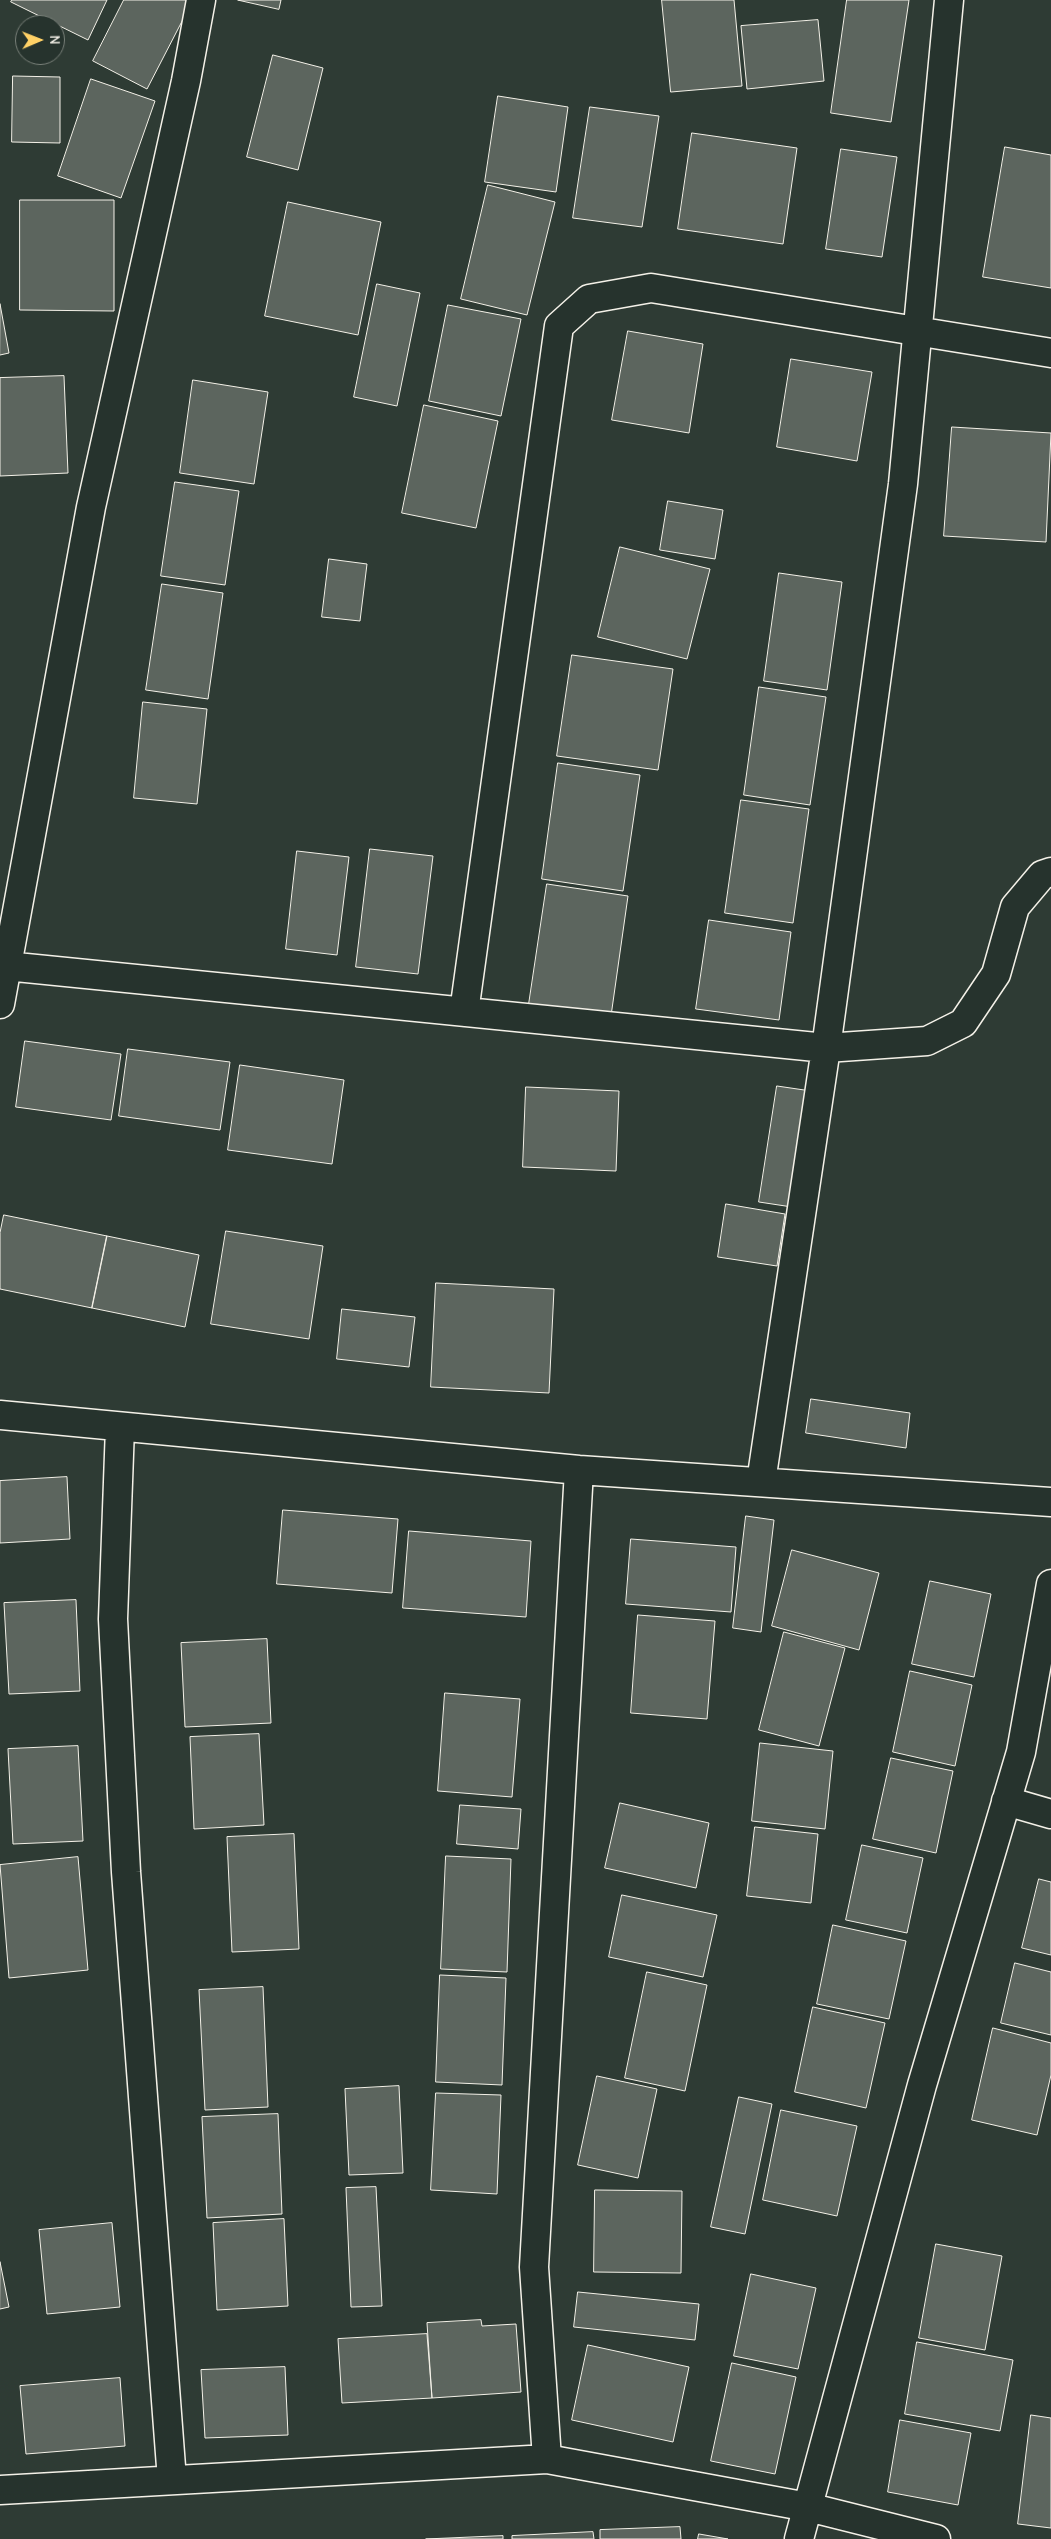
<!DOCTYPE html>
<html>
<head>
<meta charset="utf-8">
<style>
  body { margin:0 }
  #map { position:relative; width:1051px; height:2539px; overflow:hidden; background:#2e3b34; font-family:"Comic Neue",sans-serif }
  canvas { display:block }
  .north { position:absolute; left:15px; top:15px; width:50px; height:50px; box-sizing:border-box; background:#26332d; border:1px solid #787f78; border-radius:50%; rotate:89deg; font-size:14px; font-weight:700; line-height:20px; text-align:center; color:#f4f1e8 }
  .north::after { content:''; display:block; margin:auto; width:18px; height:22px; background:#ffd166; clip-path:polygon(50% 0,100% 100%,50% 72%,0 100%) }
</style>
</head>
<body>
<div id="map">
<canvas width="1051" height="2539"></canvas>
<div class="north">N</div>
</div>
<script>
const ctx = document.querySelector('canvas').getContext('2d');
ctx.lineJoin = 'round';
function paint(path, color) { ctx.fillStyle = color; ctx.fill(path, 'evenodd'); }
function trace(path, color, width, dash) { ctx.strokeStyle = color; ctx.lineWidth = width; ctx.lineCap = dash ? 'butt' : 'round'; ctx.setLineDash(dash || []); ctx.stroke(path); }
const building = new Path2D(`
  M12,0H107L88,40L11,2Z
  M124,0H193L147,89L93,61Z
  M238,0H281L279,9Z
  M662,0H734L742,86L671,92Z
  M847,0H909L891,122L831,113Z
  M818,20L824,81L747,89L741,26Z
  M273,55L323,68L298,170L247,157Z
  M13,76L60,77V143L12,142Z
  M91,79L155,101L121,198L58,176Z
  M498,96L568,107L556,192L485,182Z
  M590,107L659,116L642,227L573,218Z
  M692,133L797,148L783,244L678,229Z
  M1005,147L1051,155V288L983,277Z
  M841,149L897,157L882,257L826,249Z
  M488,185L555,202L527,315L461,299Z
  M20,200H114V311L20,310Z
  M288,202L381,222L358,335L265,316Z
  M377,284L420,293L397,406L354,397Z
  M0,304L9,353L0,355Z
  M448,305L521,319L501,416L429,401Z
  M628,331L703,344L689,433L612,420Z
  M791,359L872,372L857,461L777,447Z
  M64,376L68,473L0,476V378Z
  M193,380L268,392L254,484L180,473Z
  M424,405L498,421L476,528L402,513Z
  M952,427L1051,433L1046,542L944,536Z
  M175,482L239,491L225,585L161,576Z
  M668,501L723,510L715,559L660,550Z
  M620,547L710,569L687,659L598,637Z
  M329,559L367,564L360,621L322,617Z
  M779,573L842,582L827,690L764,681Z
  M162,584L223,593L208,699L146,690Z
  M572,655L673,669L658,770L557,756Z
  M759,687L826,697L810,805L744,795Z
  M143,702L207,709L197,804L134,798Z
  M558,763L640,775L623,891L542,879Z
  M741,800L809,809L793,923L725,913Z
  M370,849L433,856L418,974L356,967Z
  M297,851L349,857L337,955L286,949Z
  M547,884L628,896L611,1016L529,1004Z
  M709,920L791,932L779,1020L696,1009Z
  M25,1041L121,1054L111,1120L16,1107Z
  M128,1049L230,1062L220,1130L119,1116Z
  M240,1065L344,1080L332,1164L228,1150Z
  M777,1086L811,1091L792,1207L759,1202Z
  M526,1087L619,1091L616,1171L523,1167Z
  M726,1204L785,1214L777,1266L718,1257Z
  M4,1215L107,1236L92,1308L0,1289V1233Z
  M226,1231L323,1246L309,1339L211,1324Z
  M107,1236L199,1255L185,1327L92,1308Z
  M436,1283L554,1289L549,1393L431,1387Z
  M342,1309L415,1317L409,1367L337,1359Z
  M811,1399L910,1413L906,1448L806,1433Z
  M67,1477L70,1539L0,1543V1481Z
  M283,1510L398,1519L392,1593L277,1584Z
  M746,1516L774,1520L761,1632L733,1628Z
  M409,1531L531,1541L526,1617L403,1608Z
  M631,1539L736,1547L731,1612L626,1604Z
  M792,1550L879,1573L859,1650L772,1626Z
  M930,1581L991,1594L974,1677L912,1664Z
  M76,1600L80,1691L9,1694L4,1603Z
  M638,1615L715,1621L707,1719L631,1713Z
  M784,1632L845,1648L819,1746L759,1730Z
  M267,1639L271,1723L185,1727L181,1643Z
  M910,1671L972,1685L955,1766L893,1752Z
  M445,1693L520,1699L512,1797L438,1791Z
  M259,1734L264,1825L194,1829L190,1737Z
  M760,1743L833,1751L825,1829L752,1821Z
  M78,1746L83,1841L13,1844L8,1749Z
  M891,1758L953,1771L936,1853L873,1839Z
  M620,1803L709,1823L696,1888L605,1868Z
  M460,1805L521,1809L518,1849L457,1844Z
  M755,1827L818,1834L811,1903L747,1896Z
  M294,1834L299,1949L232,1952L227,1837Z
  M862,1845L923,1858L907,1933L846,1920Z
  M446,1856L511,1859L507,1972L441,1969Z
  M78,1857L88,1970L9,1978L0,1865Z
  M1039,1879L1051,1882V1955L1022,1948Z
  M622,1895L717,1915L703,1977L609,1957Z
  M833,1925L906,1941L889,2019L817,2004Z
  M1015,1963L1051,1972V2035L1001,2023Z
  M647,1972L707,1985L685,2091L625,2078Z
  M440,1975L506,1978L502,2085L436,2082Z
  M263,1987L268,2107L205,2110L199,1990Z
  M813,2007L885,2023L866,2108L795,2092Z
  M993,2028L1051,2043V2075L1037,2135L972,2120Z
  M597,2076L657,2089L638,2178L578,2165Z
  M399,2086L403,2173L349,2175L345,2089Z
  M436,2093L501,2095L497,2194L431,2190Z
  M739,2097L772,2104L745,2234L711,2227Z
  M781,2110L857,2126L837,2216L763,2200Z
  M278,2114L282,2214L207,2218L202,2117Z
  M376,2187L382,2306L351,2307L346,2188Z
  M595,2190L682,2191L681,2273L594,2272Z
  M284,2219L288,2306L217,2310L213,2223Z
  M112,2223L120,2307L47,2314L39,2230Z
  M936,2244L1002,2256L985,2350L919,2338Z
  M0,2262L9,2307L0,2309Z
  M751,2274L816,2288L798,2369L734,2356Z
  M578,2292L699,2304L695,2340L574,2327Z
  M481,2320L482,2326L516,2324L521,2392L432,2398L427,2323Z
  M427,2334L432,2398L342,2403L338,2339Z
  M917,2342L1013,2360L1000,2431L905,2414Z
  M588,2345L689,2367L673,2442L572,2420Z
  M732,2363L796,2377L775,2474L711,2461Z
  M285,2367L288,2435L205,2438L201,2370Z
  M120,2378L125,2446L26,2454L20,2386Z
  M1031,2415L1051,2418V2528L1018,2524Z
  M900,2420L971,2433L958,2505L888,2492Z
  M680,2527L681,2539H600V2530Z
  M593,2532L594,2539H512V2536Z
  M699,2534L728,2539H698Z
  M503,2536V2539H426Z`);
paint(building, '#5c655e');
trace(building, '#f4f1e8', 1);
const minor = new Path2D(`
  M6,966L826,1048L927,1041L963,1023L996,974L1015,907L1042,875L1051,872
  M0,1004L91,507L186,81L201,0
  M464,1012L559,326L589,299L651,288L1051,353
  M0,1415L579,1470L1051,1502
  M120,1427L113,1619L126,1872L172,2480
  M761,1482L826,1048L903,484L949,0
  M1006,1801L1051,1814
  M547,2459L534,2267L579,1470
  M0,2490L547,2459L808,2507L936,2539
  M799,2539L922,2085L1021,1752L1051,1584`);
trace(minor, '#f4f1e8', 31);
trace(minor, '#26332d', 28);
</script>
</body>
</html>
